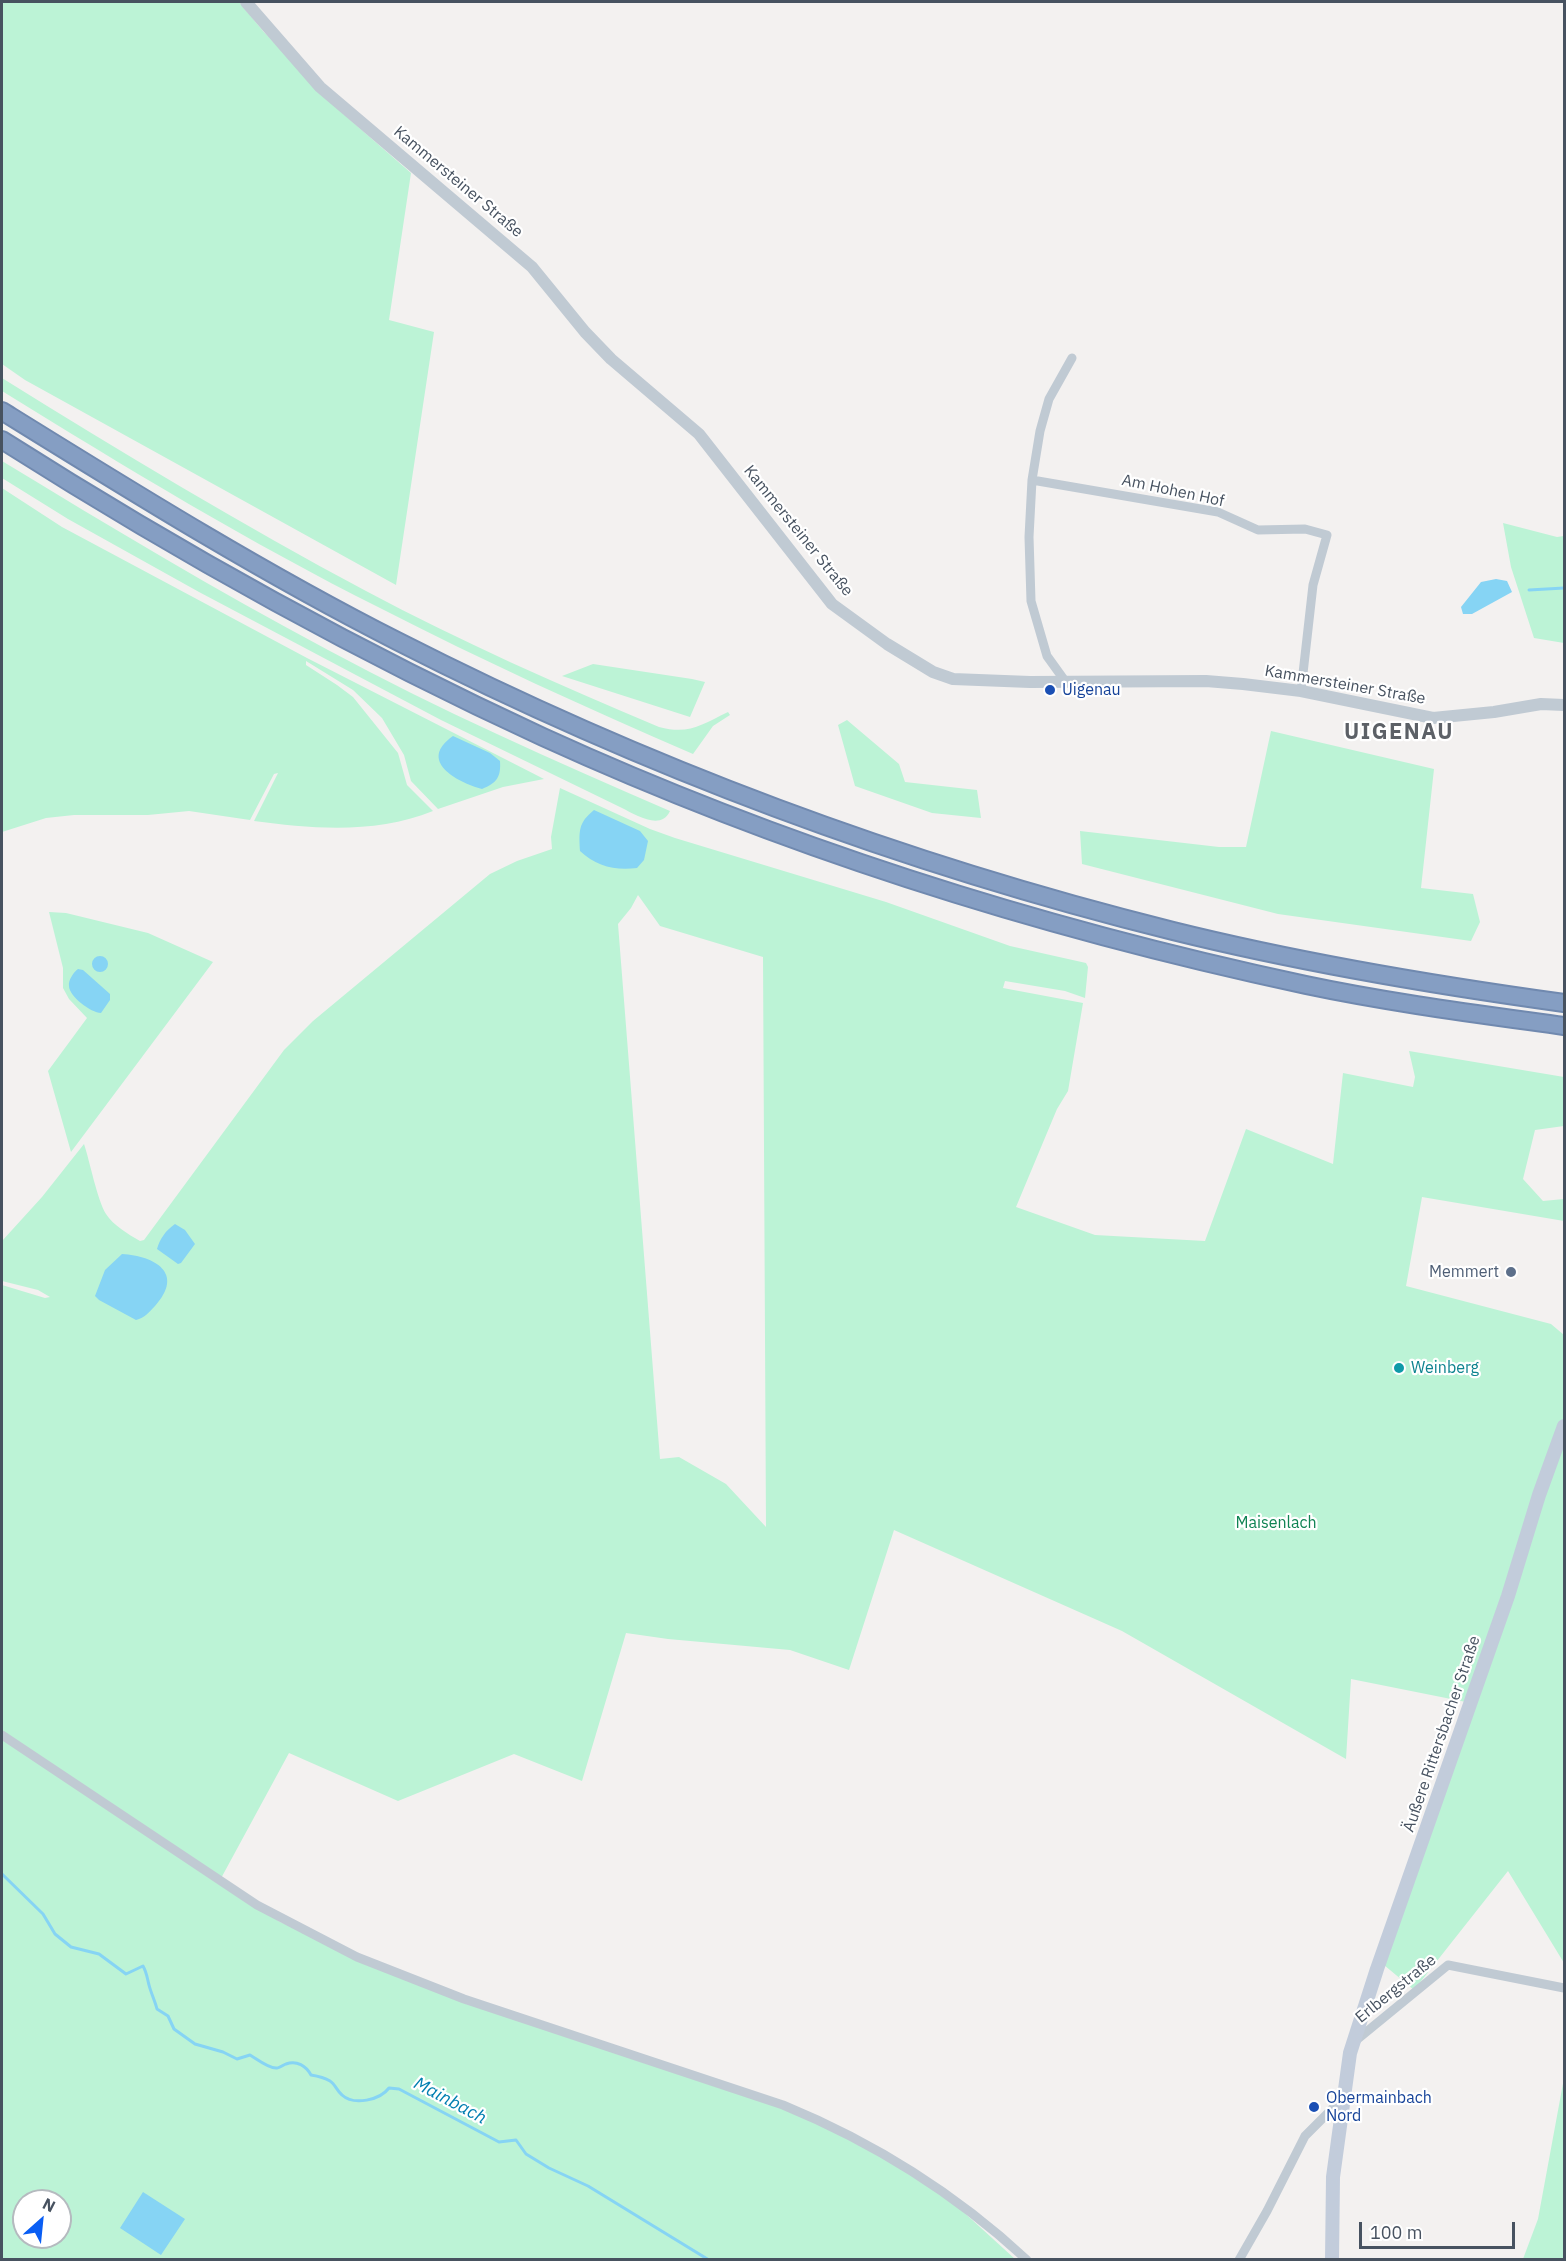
<!DOCTYPE html>
<html>
<head>
<meta charset="utf-8">
<style>
  body { margin:0 }
  #map { position:relative; width:1566px; height:2261px; overflow:hidden; background:#f3f1f0; font-family:"IBM Plex Sans",sans-serif }
  canvas { display:block }
  .frame { position:absolute; inset:0; border:3px solid #475260; pointer-events:none }
  .north { position:absolute; left:12px; top:2189px; width:60px; height:60px; box-sizing:border-box; background:#fff; border:2px solid #b5babf; border-radius:50%; rotate:27deg; font-size:16px; font-weight:700; line-height:24px; text-align:center; color:#475260 }
  .north::after { content:''; display:block; margin:auto; width:21px; height:27px; background:#0a5ef4; clip-path:polygon(50% 0,100% 100%,50% 72%,0 100%) }
  .scale { position:absolute; left:1359px; top:2222px; width:156px; height:27px; box-sizing:border-box; border:3px solid #475260; border-top:0; padding-left:8px; font-size:18px; line-height:21px; white-space:nowrap; color:#475260; -webkit-text-stroke:4px #fff; paint-order:stroke }
</style>
</head>
<body>
<div id="map">
<canvas width="1566" height="2261"></canvas>
<div class="frame"></div>
<div class="north">N</div>
<div class="scale">100 m</div>
</div>
<script>
const ctx = document.querySelector('canvas').getContext('2d');
ctx.lineJoin = 'round';
function paint(path, color) { ctx.fillStyle = color; ctx.fill(path, 'evenodd'); }
function trace(path, color, width, dash) { ctx.strokeStyle = color; ctx.lineWidth = width; ctx.lineCap = dash ? 'butt' : 'round'; ctx.setLineDash(dash || []); ctx.stroke(path); }
function label(font, color, halo, rows, align = 'center') {
  ctx.font = font + ' "IBM Plex Sans",sans-serif'; ctx.lineWidth = 4.5; ctx.setLineDash([]); ctx.textBaseline = 'middle'; ctx.strokeStyle = halo; ctx.fillStyle = color; for (const [text, x, y, turn = 0] of rows) {
    ctx.save(); ctx.translate(x, y); ctx.rotate((+turn || 0) * Math.PI / 180); ctx.textAlign = isNaN(turn) ? turn : align; if (halo) ctx.strokeText(text, 0, 0); ctx.fillText(text, 0, 0); ctx.restore();
  }
}
paint(new Path2D(`
  M2,2H239L263,31L333,105L411,173L389,320L434,332L396,585L25,380L2,364Z
  M2,378C121,452 242,525 366,591C461,642 560,685 659,727C689,735 701,725 728,712L730,715L713,726L693,754C587,708 483,661 380,608C250,543 125,467 2,391Z
  M2,461C109,526 217,591 328,650C439,710 555,761 670,811C661,831 636,815 622,808L441,720L199,592L68,519L2,478Z
  M2,488L62,527L307,658L544,779L503,787L438,809L411,781L404,755L382,718L353,690L306,661V665L337,685L353,697L398,753L407,785L433,811C377,834 313,829 254,821L278,773L274,774L250,820L189,811L148,815H74L46,818L2,832Z
  M1503,523L1557,537L1564,536V643L1534,638L1511,567Z
  M593,664L692,679L705,682L690,717L562,676Z
  M847,720L899,764L905,782L977,790L981,818L932,813L855,786L838,725Z
  M1271,731L1434,769L1421,888L1473,894L1480,922L1471,941L1278,914L1082,864L1080,831L1219,847H1246Z
  M560,788L650,829L675,838L886,902L1010,946L1086,963L1088,967L1085,998L1065,991L1005,981L1003,988L1083,1003L1068,1091L1057,1109L1016,1207L1095,1235L1205,1241L1246,1129L1333,1164L1343,1073L1413,1087L1415,1077L1409,1051L1564,1077V1126L1535,1130L1523,1179L1543,1201L1564,1199V1221L1422,1197L1406,1286L1551,1324L1564,1335V1963L1508,1871L1414,1990L1384,1965L1476,1704L1351,1679L1346,1759L1122,1631L894,1530L849,1670L790,1650L668,1639L626,1633L582,1781L514,1754L398,1801L289,1753L219,1882L280,1922L424,1984L811,2116L935,2186L1015,2259H2V1285L45,1298L50,1297L38,1290L2,1281V1241L42,1197L84,1144C90,1162 97,1199 106,1214C113,1225 128,1234 140,1241L144,1240L284,1050L313,1021L490,874L517,861L552,849L551,837ZM638,895L660,926L763,957L766,1527L726,1484L679,1457L660,1459L618,924L631,908ZM24,2201H60V2237H24Z
  M49,912L66,913L148,933L213,962L71,1152L48,1071L87,1018L69,999L63,988V968Z
  M1564,2078V2259H1523L1538,2219Z`), '#bcf3d6');
paint(new Path2D(`
  M1496,579L1507,581L1512,592L1472,614H1463L1461,607L1481,582Z
  M453,736L490,753L500,761C501,777 497,783 482,789C457,782 417,761 453,736Z
  M594,810L640,831L648,841L644,860L637,868C615,871 596,866 580,851C579,831 578,823 594,810Z
  M92 964a8 8 0 1 1 16 0a8 8 0 1 1-16 0Z
  M78,969L83,970L110,994V1000L101,1013C91,1013 69,996 69,986C68,980 74,972 78,969Z
  M175,1224L185,1230L195,1244L181,1263L178,1264L157,1249C160,1239 165,1231 175,1224Z
  M122,1254C155,1256 185,1273 155,1306C149,1312 145,1318 136,1320L99,1300L95,1296L105,1270Z
  M143,2192L185,2219L161,2255L120,2228Z`), '#86d4f4');
trace(new Path2D(`
  M1529,590L1564,588
  M2,1874L43,1914L55,1934L71,1947L99,1954L126,1974L143,1966C147,1973 147,1978 149,1985C151,1993 155,2001 157,2009L168,2016L174,2029L195,2044L223,2052L237,2059L250,2055C257,2059 269,2069 277,2068C279,2068 285,2064 286,2064C297,2060 306,2066 311,2075C317,2076 325,2078 330,2081C335,2084 337,2091 342,2095C354,2106 380,2100 389,2088L399,2089L499,2142L516,2140L526,2154L549,2168L588,2186L709,2260`), '#86d4f4', 3);
const motorway = new Path2D(`
  M2,411C131,491 261,572 397,641C644,767 904,864 1173,931C1302,963 1433,985 1564,1003
  M2,440C175,550 356,651 543,737C786,848 1044,929 1306,985C1391,1003 1478,1014 1564,1026`);
trace(motorway, '#7089af', 20);
trace(new Path2D(`
  M1032,480L1218,512L1258,530L1305,529L1327,535L1313,585L1301,691
  M1065,681L1047,656L1031,601L1029,537L1032,480L1040,431L1049,399L1072,358
  M2,1735L257,1905L357,1957L464,1999L783,2105C873,2142 956,2194 1027,2260
  M1354,2042L1448,1965L1564,1988
  M1239,2260L1267,2211L1305,2136L1332,2109L1343,2103`), '#c0cad3', 9);
trace(new Path2D(`
  M246,2L320,87L532,267L585,332L611,359L699,434L832,604L887,644L933,672L953,679L1030,682L1206,681L1243,684L1301,691L1433,718L1494,712L1541,704L1564,705`), '#c0cad3', 12);
trace(new Path2D(`
  M1332,2260L1333,2177L1350,2053L1377,1969L1508,1596L1539,1495L1564,1426`), '#c2ccdb', 14);
trace(motorway, '#859ec3', 16);
for (const [x, y, r, color] of [
  [1050,690,6,"#1a4fb4"],
  [1511,1272,6,"#5c6f8a"],
  [1399,1368,6,"#0f9aa8"],
  [1314,2107,6,"#1a4fb4"]
]) { const dot = new Path2D(); dot.arc(x, y, r, 0, 2 * Math.PI); ctx.fillStyle = color; ctx.fill(dot); trace(dot, '#fff', 2); }
label('16px', '#475260', '#fff', [
  ["Kammersteiner Straße",458,182,40],
  ["Am Hohen Hof",1173,491,12],
  ["Kammersteiner Straße",798,531,51],
  ["Kammersteiner Straße",1345,685,10],
  ["Äußere Rittersbacher Straße",1442,1734,-71],
  ["Erlbergstraße",1396,1989,-39]
]);
label('16px', '#164399', '#fff', [
  ["Uigenau",1062,690],
  ["Obermainbach",1326,2098],
  ["Nord",1326,2116]
], 'left');
label('16px', '#4e5e75', '#fff', [
  ["Memmert",1499,1272]
], 'right');
label('16px', '#0d838f', '#fff', [
  ["Weinberg",1411,1368]
], 'left');
label('16px', '#0f8353', '#fff', [
  ["Maisenlach",1276,1523]
]);
label('italic 18px', '#017eb1', '#fff', [
  ["Mainbach",450,2101,28]
]);
ctx.letterSpacing = '1.5px';
label('bold 22px', '#5c6066', '#fff', [
  ["UIGENAU",1399,733]
]);
ctx.letterSpacing = '0px';
</script>
</body>
</html>
